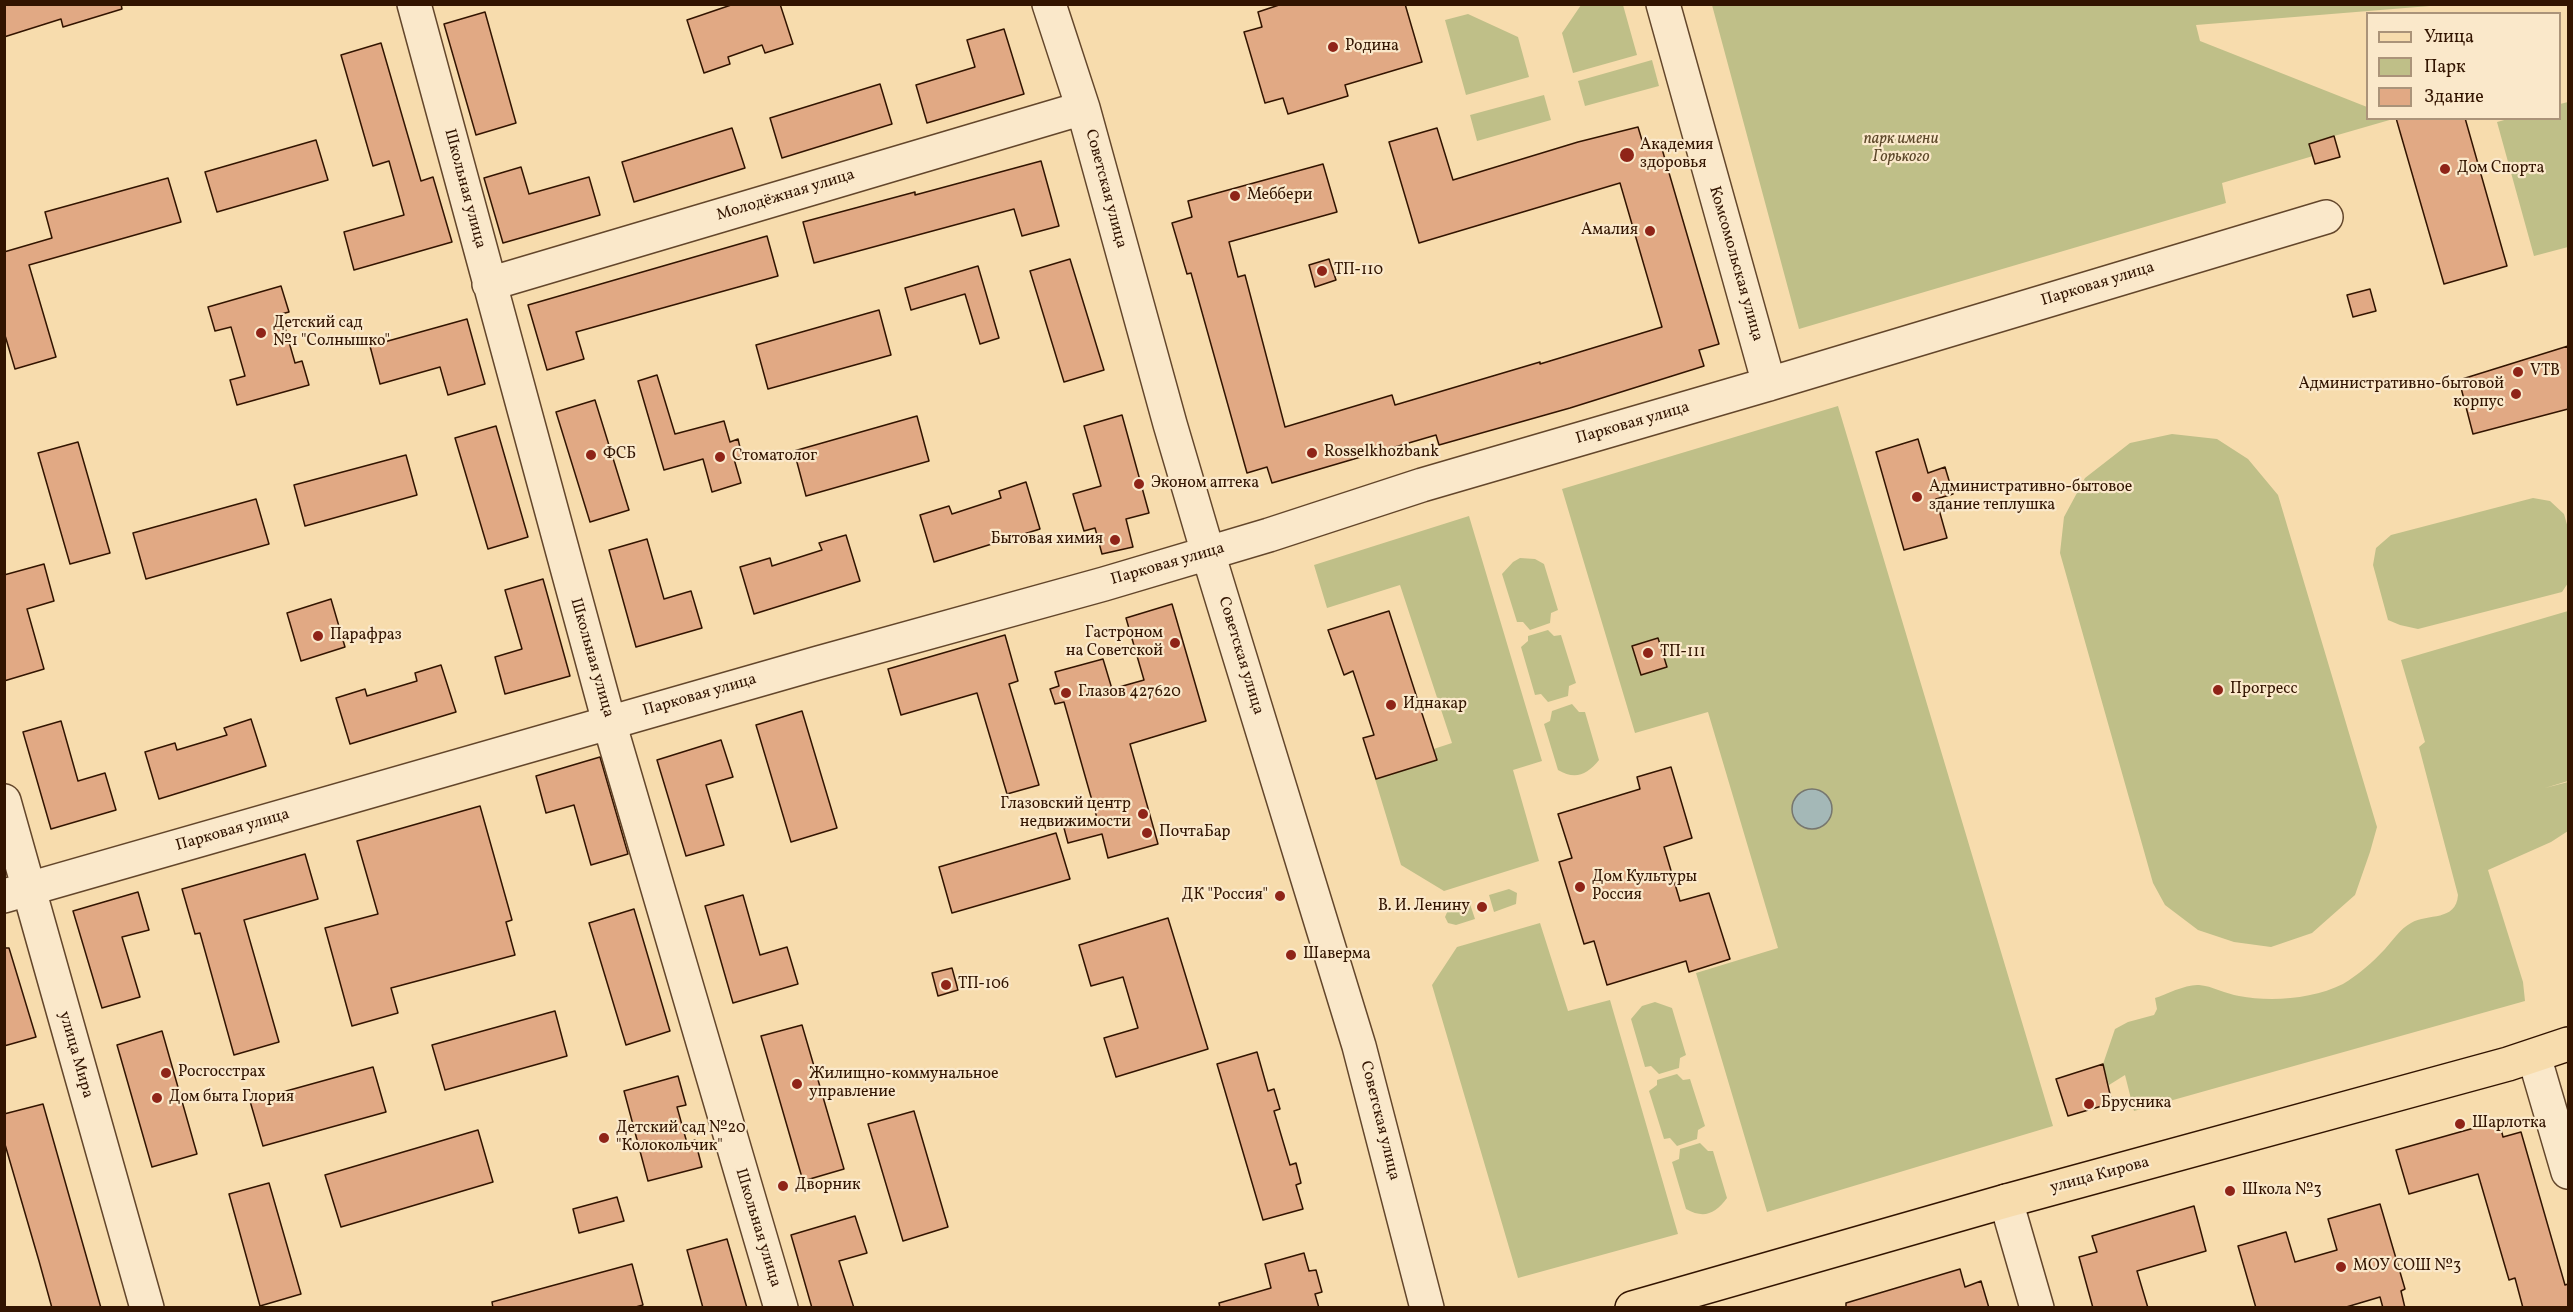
<!DOCTYPE html>
<html>
<head>
<meta charset="utf-8">
<style>
  body { margin:0 }
  #map { position:relative; width:2573px; height:1312px; overflow:hidden; background:#f7dcad; font-family:Vollkorn,serif }
  canvas { display:block }
  .frame { position:absolute; inset:0; border:6px solid #321400; pointer-events:none }
  .legend { position:absolute; left:2366px; top:12px; width:195px; height:108px; box-sizing:border-box; background:#fae8ca; border:2px solid #aa9379; margin:0; padding:8px 10px; list-style:none; font-size:18px; color:#321400 }
  .legend li { display:flex; align-items:center; gap:12px; height:30px }
  .legend b { width:30px; border:2px solid #aa9379 }
</style>
</head>
<body>
<div id="map">
<canvas width="2573" height="1312"></canvas>
<div class="frame"></div>
<ul class="legend">
<li><b style="height:8px;background:#f7dcad"></b>Улица</li>
<li><b style="height:16px;background:#bfbf88"></b>Парк</li>
<li><b style="height:16px;background:#e1a984"></b>Здание</li>
</ul>
</div>
<script>
const ctx = document.querySelector('canvas').getContext('2d');
ctx.lineJoin = 'round';
function paint(path, color) { ctx.fillStyle = color; ctx.fill(path, 'evenodd'); }
function trace(path, color, width, dash) { ctx.strokeStyle = color; ctx.lineWidth = width; ctx.lineCap = dash ? 'butt' : 'round'; ctx.setLineDash(dash || []); ctx.stroke(path); }
function label(font, color, halo, rows, align = 'center') {
  ctx.font = font + ' Vollkorn,serif'; ctx.lineWidth = 4.5; ctx.setLineDash([]); ctx.textBaseline = 'middle'; ctx.strokeStyle = halo; ctx.fillStyle = color; for (const [text, x, y, turn = 0] of rows) {
    ctx.save(); ctx.translate(x, y); ctx.rotate((+turn || 0) * Math.PI / 180); ctx.textAlign = isNaN(turn) ? turn : align; if (halo) ctx.strokeText(text, 0, 0); ctx.fillText(text, 0, 0); ctx.restore();
  }
}
paint(new Path2D(`
  M1581,5H1623L1637,55L1573,73L1562,33Z
  M1712,5H2442L2196,25L2200,41L2367,107L2368,118L2393,119L2310,143L2313,156L2222,183L2226,203L1799,329Z
  M1468,14L1518,37L1529,77L1466,95L1445,20Z
  M1652,60L1659,86L1585,106L1578,81Z
  M1544,95L1551,120L1477,141L1470,115Z
  M2568,102V247L2534,256L2497,122L2508,119L2560,118V104Z
  M1838,406L2053,1126L1767,1212L1696,973L1778,948L1708,712L1635,733L1562,489Z
  M2172,434L2217,439L2248,459L2278,495L2377,827L2370,852L2355,895L2312,933L2271,947L2234,942L2198,930L2165,905L2153,883L2060,553L2064,517L2085,478L2130,443Z
  M2533,498L2550,501L2564,514L2568,528V583L2562,592L2418,629L2400,625L2388,620L2373,565L2376,548L2391,535Z
  M1469,516L1542,761L1513,770L1539,861L1444,891L1401,865L1372,769L1452,743L1400,585L1327,608L1314,565Z
  M1520,558L1535,559L1544,564L1558,610L1551,613L1550,623L1530,630L1523,622H1517L1502,574L1513,562Z
  M2568,611V781L2545,788L2568,782V831L2551,842L2488,870L2523,982L2525,1001L2134,1111L2125,1075L2109,1085L2103,1064L2115,1029L2128,1022L2154,1015L2157,1009L2155,998C2167,994 2186,984 2199,985C2212,986 2226,994 2239,996C2271,1002 2313,999 2343,984C2358,975 2373,962 2385,949C2393,940 2400,929 2411,923C2428,913 2456,922 2458,895L2419,747L2425,742L2401,660Z
  M1548,630L1554,636L1561,635L1576,683L1569,686L1568,696L1548,702L1541,694L1535,695L1521,647L1528,641V636Z
  M1572,704L1579,712H1585L1599,760C1587,775 1575,780 1558,770L1544,724L1550,721L1552,711Z
  M1509,889L1517,893L1516,904L1494,912L1489,895Z
  M1469,901L1475,919L1456,925L1448,923L1445,917L1449,908Z
  M1540,923L1568,1011L1610,1000L1678,1234L1518,1278L1432,985L1457,947Z
  M1655,1002L1672,1008L1686,1055L1680,1058L1679,1068L1659,1074L1651,1066L1645,1067L1631,1019L1642,1006Z
  M1677,1074L1683,1080L1690,1079L1705,1126L1698,1130L1697,1139L1677,1146L1670,1138L1664,1139L1649,1091L1657,1085V1080Z
  M1700,1143L1708,1151H1713L1727,1198C1715,1214 1704,1219 1686,1209L1672,1162L1679,1159L1680,1149Z`), '#bfbf88');
const water = new Path2D(`
  M1792 809a20 20 0 1 1 40 0a20 20 0 1 1-40 0Z`);
paint(water, '#a4b8b7');
trace(water, '#76766e', 1.5);
const building = new Path2D(`
  M4,4H121L122,9L63,27L61,19L4,37Z
  M734,4H780L793,44L765,53L762,45L728,57L730,64L704,73L687,20Z
  M1282,4H1405L1422,62L1345,85L1348,96L1288,114L1283,98L1265,103L1244,32L1262,27L1258,12Z
  M485,12L516,123L476,135L444,24Z
  M1004,29L1024,94L927,123L916,85L975,67L967,40Z
  M381,43L421,181L433,177L452,242L354,270L344,232L404,215L389,161L373,166L341,55Z
  M880,84L892,124L782,158L770,118Z
  M2396,118H2465L2507,266L2444,284Z
  M1638,127L1644,147L1660,142L1719,344L1699,350L1704,366L1570,408L1439,445L1436,435L1272,483L1267,467L1247,473L1191,273L1187,274L1172,223L1192,217L1188,201L1323,164L1337,212L1229,242L1238,277L1245,275L1285,427L1392,395L1395,405L1540,362V364L1662,327L1620,183L1419,243L1389,142L1437,128L1453,180L1578,142Z
  M732,128L745,168L634,202L622,162Z
  M2334,136L2340,157L2315,164L2309,144Z
  M316,140L328,180L217,212L205,172Z
  M1041,161L1059,226L1022,236L1014,209L814,263L803,222L915,192V195Z
  M521,167L529,194L589,177L600,215L503,243L484,178Z
  M168,178L181,222L29,265L56,357L15,369L4,332V252L52,238L45,212Z
  M767,236L778,276L576,332L584,359L547,370L528,305Z
  M1070,259L1104,370L1064,382L1030,271Z
  M1329,259L1336,280L1315,287L1309,265Z
  M978,266L999,338L980,344L965,294L911,310L905,288Z
  M281,286L289,312L281,314L295,363L302,361L309,385L237,405L230,380L245,376L231,327L215,331L208,307Z
  M2370,289L2376,311L2353,317L2347,295Z
  M879,310L891,355L768,389L756,345Z
  M467,319L485,384L448,395L440,367L380,384L370,346Z
  M2568,346V409L2473,434L2459,380Z
  M657,375L675,434L724,421L730,442L738,439L742,456L734,459L741,483L712,492L703,459L664,470L638,381Z
  M595,400L629,510L590,522L556,412Z
  M1122,415L1149,513L1126,519L1133,547L1102,554L1095,528L1084,531L1073,494L1101,486L1084,426Z
  M917,416L929,461L806,496L794,451Z
  M496,426L528,537L488,549L455,438Z
  M1918,439L1928,473L1945,467L1953,494L1936,499L1947,538L1904,550L1876,452Z
  M78,442L110,553L70,564L38,453Z
  M406,455L417,495L305,526L294,485Z
  M1026,482L1040,529L934,562L920,515L949,506L952,514L1001,498L999,491Z
  M256,499L269,544L146,579L133,533Z
  M846,535L860,581L754,614L740,567L770,558L772,566L822,550L819,543Z
  M647,539L664,599L691,591L702,628L636,647L609,550Z
  M44,564L54,601L27,609L44,669L4,681V575Z
  M543,579L570,676L505,694L495,657L522,649L505,590Z
  M331,599L345,647L301,661L287,613Z
  M1172,604L1206,721L1130,744L1158,844L1108,858L1102,834L1068,843L1064,828L1097,818L1064,702L1055,704L1050,689L1059,686L1055,672L1103,659L1112,689L1144,680L1126,618Z
  M1389,611L1437,760L1376,779L1363,738L1374,735L1353,671L1344,675L1328,630Z
  M1005,635L1018,681L1009,684L1039,785L1007,794L977,693L901,715L888,669Z
  M1658,638L1667,667L1641,675L1632,646Z
  M441,665L456,712L350,744L336,698L365,689L367,696L417,681L415,673Z
  M802,711L837,828L791,842L756,725Z
  M251,719L266,766L159,799L145,752L175,743L177,750L227,735L224,728Z
  M61,721L78,781L105,773L116,810L51,829L23,732Z
  M721,740L733,777L706,785L724,845L686,856L657,760Z
  M600,757L628,854L591,865L574,805L546,813L536,776Z
  M1671,767L1692,838L1664,847L1680,901L1709,893L1730,959L1689,972L1686,961L1607,985L1594,941L1584,944L1559,862L1572,858L1558,814L1640,789L1637,777Z
  M480,806L512,920L506,922L515,955L391,988L398,1013L352,1026L325,928L378,914L357,841Z
  M1056,833L1070,879L952,913L939,867Z
  M305,854L318,899L244,920L279,1042L234,1055L200,933L195,934L182,889Z
  M138,892L149,930L122,937L140,997L102,1008L73,911Z
  M743,895L760,955L787,947L798,984L733,1003L705,906Z
  M634,909L670,1031L626,1045L589,923Z
  M1168,918L1208,1049L1116,1077L1104,1038L1138,1028L1123,977L1091,986L1079,945Z
  M4,948H9L36,1037L4,1046Z
  M952,968L958,990L938,996L932,973Z
  M555,1011L567,1056L445,1090L432,1045Z
  M802,1025L844,1169L803,1181L761,1036Z
  M162,1031L197,1154L152,1167L117,1045Z
  M1257,1052L1268,1091L1274,1089L1280,1109L1274,1111L1290,1165L1296,1163L1301,1183L1296,1185L1303,1209L1263,1220L1217,1064Z
  M2103,1064L2112,1103L2068,1116L2056,1079Z
  M373,1067L386,1112L263,1146L250,1101Z
  M678,1076L686,1105L677,1107L687,1143L695,1140L702,1167L648,1181L624,1091Z
  M43,1104L101,1308H52L39,1261L4,1141V1114Z
  M914,1111L948,1227L903,1241L868,1124Z
  M2499,1121L2503,1137L2521,1132L2565,1285L2568,1284V1308H2523L2515,1278L2509,1280L2478,1174L2409,1194L2396,1150Z
  M478,1130L493,1182L341,1227L325,1175Z
  M269,1183L301,1294L260,1306L229,1194Z
  M617,1197L624,1221L579,1233L573,1209Z
  M2380,1204L2405,1289L2401,1291L2405,1308H2383L2380,1297L2343,1308H2256L2238,1246L2286,1232L2295,1262L2337,1250L2328,1219Z
  M2194,1206L2206,1251L2137,1271L2148,1308H2093L2079,1257L2097,1252L2092,1236Z
  M855,1216L867,1253L839,1261L854,1308H812L791,1235Z
  M727,1239L747,1308H703L687,1250Z
  M1304,1253L1309,1271L1316,1270L1322,1292L1315,1294L1319,1308H1220L1219,1303L1271,1288L1265,1264Z
  M632,1264L643,1305L632,1308H493L492,1302Z
  M1960,1269L1965,1287L1981,1281L1989,1308H1846V1303Z`);
paint(building, '#e1a984');
trace(building, '#321400', 1.5);
const minor = new Path2D(`
  M414,4L609,722L781,1308
  M1049,4L1083,108L1170,424L1208,553L1359,1046L1427,1308
  M1663,4L1769,384
  M489,284L1083,108
  M4,801L147,1308
  M4,896L818,663L1104,584L1269,535L1422,485L1769,384L2326,217
  M2534,1056L2568,1172
  M2006,1201L2037,1308`);
const major = new Path2D(`
  M1632,1308L2006,1201L2508,1064L2568,1044`);
trace(minor, '#63462b', 36);
trace(major, '#321400', 36);
trace(minor, '#fae8ca', 33);
trace(major, '#f7dcad', 33);
for (const [x, y, r, color] of [
  [1333,47,6,"#8f2418"],
  [1627,155,8,"#8f2418"],
  [2445,169,6,"#8f2418"],
  [1235,196,6,"#8f2418"],
  [1650,231,6,"#8f2418"],
  [1322,271,6,"#8f2418"],
  [261,333,6,"#8f2418"],
  [2518,372,6,"#8f2418"],
  [2516,394,6,"#8f2418"],
  [1312,453,6,"#8f2418"],
  [591,455,6,"#8f2418"],
  [720,457,6,"#8f2418"],
  [1139,484,6,"#8f2418"],
  [1917,497,6,"#8f2418"],
  [1115,540,6,"#8f2418"],
  [318,636,6,"#8f2418"],
  [1175,643,6,"#8f2418"],
  [1648,653,6,"#8f2418"],
  [2218,690,6,"#8f2418"],
  [1066,693,6,"#8f2418"],
  [1391,705,6,"#8f2418"],
  [1143,814,6,"#8f2418"],
  [1147,833,6,"#8f2418"],
  [1580,887,6,"#8f2418"],
  [1280,896,6,"#8f2418"],
  [1482,907,6,"#8f2418"],
  [1291,955,6,"#8f2418"],
  [946,985,6,"#8f2418"],
  [166,1073,6,"#8f2418"],
  [797,1084,6,"#8f2418"],
  [157,1098,6,"#8f2418"],
  [2089,1104,6,"#8f2418"],
  [2460,1124,6,"#8f2418"],
  [604,1138,6,"#8f2418"],
  [783,1186,6,"#8f2418"],
  [2230,1191,6,"#8f2418"],
  [2341,1267,6,"#8f2418"]
]) { const dot = new Path2D(); dot.arc(x, y, r, 0, 2 * Math.PI); ctx.fillStyle = color; ctx.fill(dot); trace(dot, '#fae8ca', 2); }
label('16px', '#321400', '#fae8ca', [
  ["Родина",1345,47],
  ["Академия",1640,146],
  ["здоровья",1640,164],
  ["Дом Спорта",2457,169],
  ["Меббери",1247,196],
  ["Амалия",1638,231,"right"],
  ["ТП-110",1334,271],
  ["Детский сад",273,324],
  ["№1 \"Солнышко\"",273,342],
  ["VTB",2530,372],
  ["Административно-бытовой",2504,385,"right"],
  ["корпус",2504,403,"right"],
  ["Rosselkhozbank",1324,453],
  ["ФСБ",603,455],
  ["Стоматолог",732,457],
  ["Эконом аптека",1151,484],
  ["Административно-бытовое",1929,488],
  ["здание теплушка",1929,506],
  ["Бытовая химия",1103,540,"right"],
  ["Гастроном",1163,634,"right"],
  ["на Советской",1163,652,"right"],
  ["Парафраз",330,636],
  ["ТП-111",1660,653],
  ["Прогресс",2230,690],
  ["Глазов 427620",1078,693],
  ["Иднакар",1403,705],
  ["Глазовский центр",1131,805,"right"],
  ["недвижимости",1131,823,"right"],
  ["ПочтаБар",1159,833],
  ["Дом Культуры",1592,878],
  ["Россия",1592,896],
  ["ДК \"Россия\"",1268,896,"right"],
  ["В. И. Ленину",1470,907,"right"],
  ["Шаверма",1303,955],
  ["ТП-106",958,985],
  ["Росгосстрах",178,1073],
  ["Жилищно-коммунальное",809,1075],
  ["управление",809,1093],
  ["Дом быта Глория",169,1098],
  ["Брусника",2101,1104],
  ["Шарлотка",2472,1124],
  ["Детский сад №20",616,1129],
  ["\"Колокольчик\"",616,1147],
  ["Дворник",795,1186],
  ["Школа №3",2242,1191],
  ["МОУ СОШ №3",2353,1267]
], 'left');
label('italic 16px', '#5c4729', '#fae8ca', [
  ["парк имени",1901,140],
  ["Горького",1901,158]
]);
label('16px', '#321400', '#fae8ca', [
  ["Школьная улица",464,189,75],
  ["Советская улица",1105,189,75],
  ["Молодёжная улица",786,196,-17],
  ["Комсомольская улица",1735,264,74],
  ["Парковая улица",2098,285,-17],
  ["Парковая улица",1633,424,-16],
  ["Парковая улица",1168,565,-16],
  ["Советская улица",1240,656,73],
  ["Школьная улица",591,658,74],
  ["Парковая улица",700,696,-16],
  ["Парковая улица",233,831,-16],
  ["улица Мира",75,1055,74],
  ["Советская улица",1379,1121,76],
  ["улица Кирова",2100,1176,-15],
  ["Школьная улица",757,1228,73]
]);
</script>
</body>
</html>
